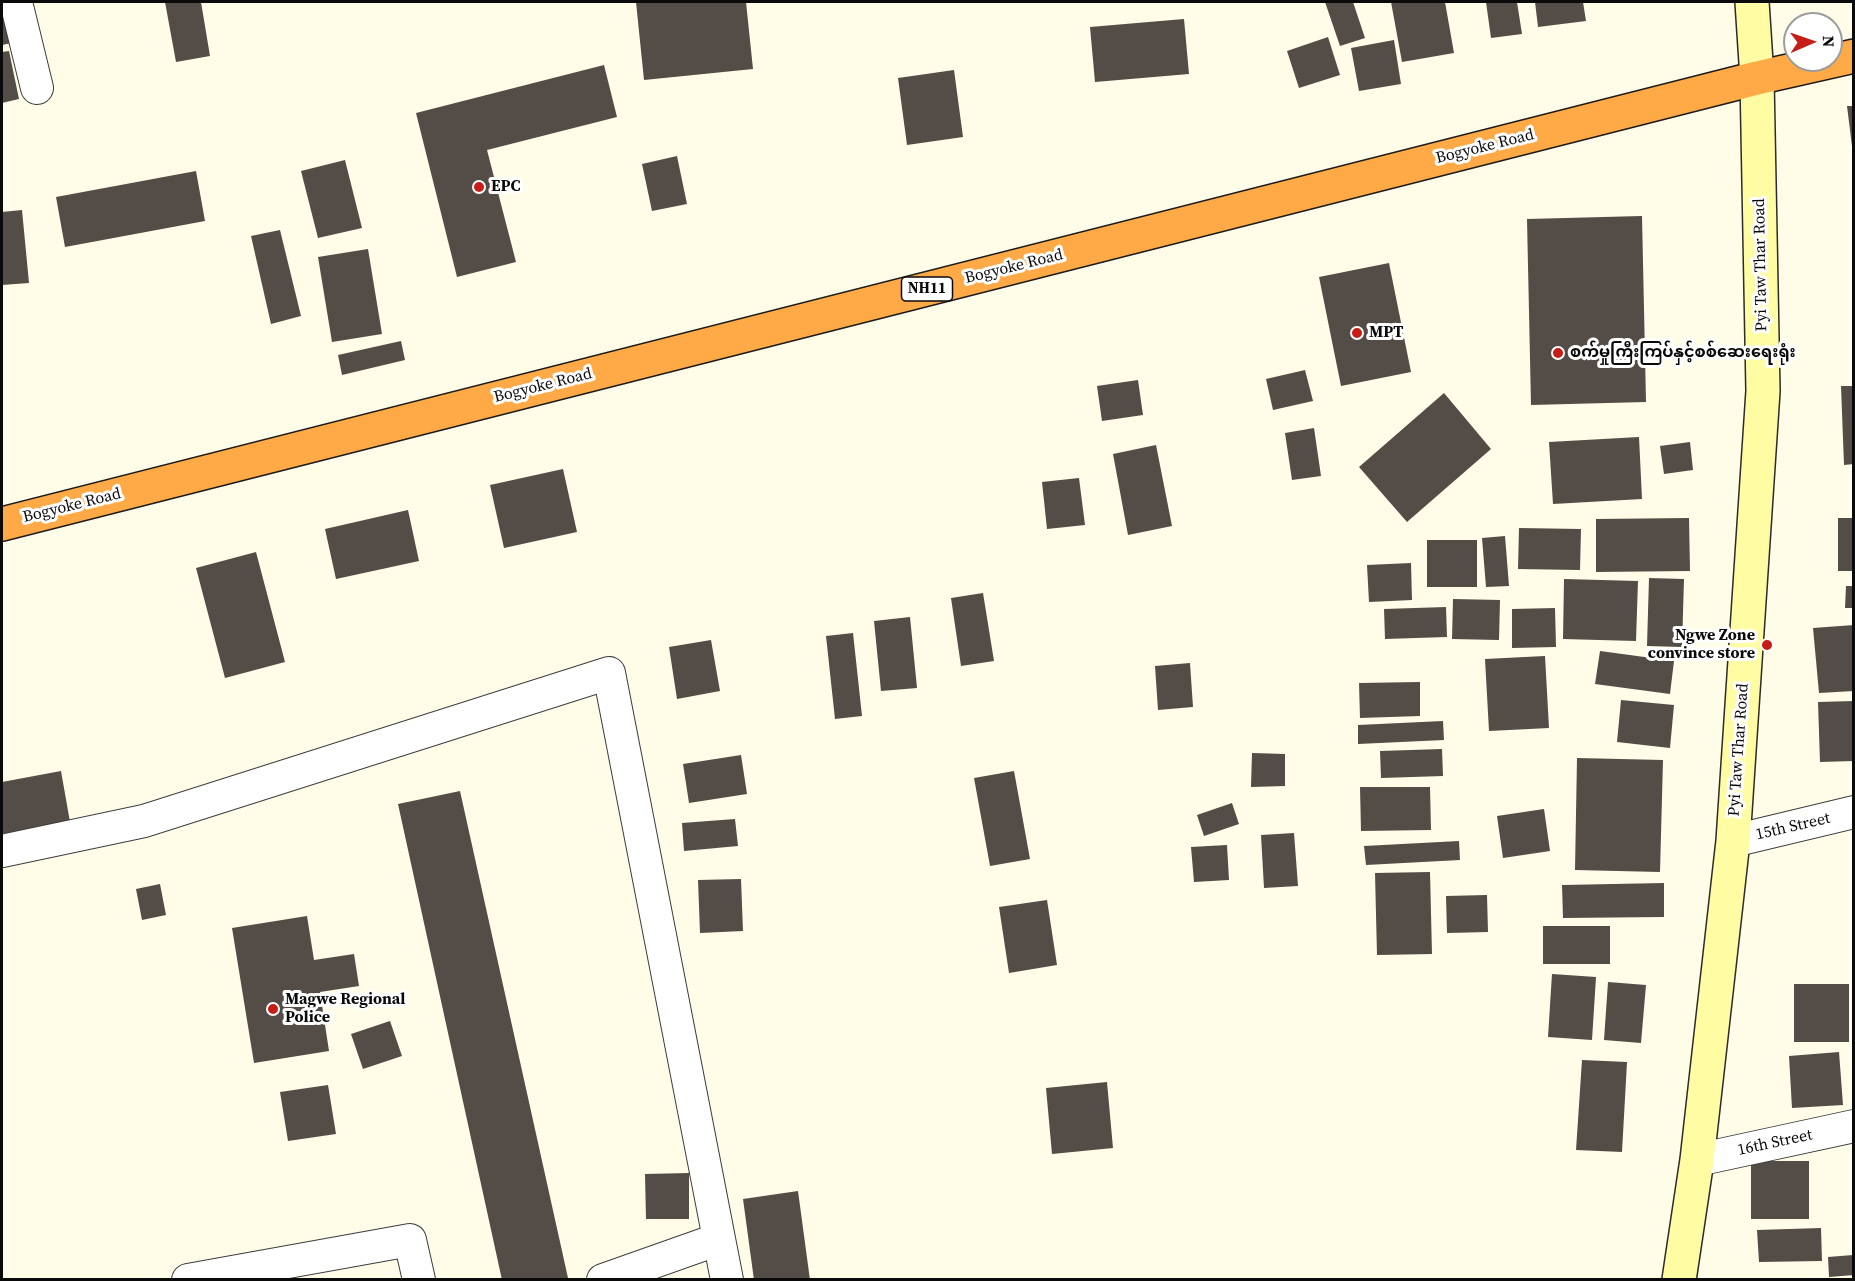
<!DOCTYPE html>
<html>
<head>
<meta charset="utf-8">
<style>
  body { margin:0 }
  #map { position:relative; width:1855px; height:1281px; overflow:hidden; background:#fffce8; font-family:"Source Serif 4",serif }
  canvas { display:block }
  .frame { position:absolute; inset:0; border:3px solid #0a0a0a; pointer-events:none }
  .north { position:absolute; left:1783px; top:12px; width:60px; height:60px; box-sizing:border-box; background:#fff; border:2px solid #9d9d9d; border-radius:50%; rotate:88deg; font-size:16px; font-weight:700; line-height:24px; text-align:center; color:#0a0a0a }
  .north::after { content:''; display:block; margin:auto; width:21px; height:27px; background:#c61d16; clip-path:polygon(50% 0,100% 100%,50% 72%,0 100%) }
</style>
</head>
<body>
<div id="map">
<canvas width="1855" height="1281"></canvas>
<div class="frame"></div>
<div class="north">N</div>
</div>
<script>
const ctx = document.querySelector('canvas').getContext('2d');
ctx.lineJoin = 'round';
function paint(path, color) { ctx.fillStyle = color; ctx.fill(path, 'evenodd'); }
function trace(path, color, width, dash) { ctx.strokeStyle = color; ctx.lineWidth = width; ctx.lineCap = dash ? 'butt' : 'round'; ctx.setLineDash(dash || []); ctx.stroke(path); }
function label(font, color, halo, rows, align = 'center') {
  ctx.font = font + ' "Source Serif 4","Noto Sans Myanmar",serif'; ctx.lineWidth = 6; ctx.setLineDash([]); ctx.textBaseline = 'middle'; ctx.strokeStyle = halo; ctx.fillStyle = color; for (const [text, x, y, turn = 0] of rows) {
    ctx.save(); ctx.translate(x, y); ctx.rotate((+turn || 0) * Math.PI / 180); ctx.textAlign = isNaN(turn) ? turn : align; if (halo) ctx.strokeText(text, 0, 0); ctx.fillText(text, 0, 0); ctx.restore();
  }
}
paint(new Path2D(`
  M165,2H201L210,56L176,62Z
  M636,2H746L753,69L644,80Z
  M1325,2H1353L1365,38L1340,46Z
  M1391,2H1445L1454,53L1402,62Z
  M1486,2H1517L1522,34L1491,38Z
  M1535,2H1583L1586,21L1538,27Z
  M9,12L12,43L2,45V13Z
  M1184,19L1189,74L1095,82L1090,27Z
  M1328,37L1340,75L1299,88L1287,51Z
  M1394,40L1401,84L1359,91L1351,48Z
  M9,51L19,99L2,103V52Z
  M604,65L617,117L487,150L516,262L457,277L416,113Z
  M954,70L963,137L907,145L898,78Z
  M1847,106H1854V146H1852Z
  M677,156L687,204L652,211L642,164Z
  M345,160L362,228L318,238L301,171Z
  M196,171L205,221L65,247L56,197Z
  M22,210L29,283L2,285V212Z
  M1642,216L1646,402L1531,405L1527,219Z
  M280,230L301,316L271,324L251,236Z
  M368,249L382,334L332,342L318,257Z
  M1389,263L1411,372L1341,386L1319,277Z
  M401,341L405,360L342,375L338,355Z
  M1305,370L1313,401L1273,410L1266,379Z
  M1138,380L1143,415L1102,421L1097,386Z
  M1841,386H1854V464L1844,465Z
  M1444,393L1491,449L1407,522L1359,467Z
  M1314,428L1321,476L1292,480L1285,433Z
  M1639,437L1642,499L1553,504L1549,442Z
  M1690,442L1693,470L1664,474L1660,446Z
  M1156,445L1172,526L1128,535L1113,454Z
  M563,469L577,532L504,548L490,485Z
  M1079,478L1085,525L1047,529L1042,482Z
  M408,510L419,561L336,579L325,529Z
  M1689,518L1690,571L1596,572V519Z
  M1838,518H1854V571H1838Z
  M1519,528L1581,529L1580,570L1518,569Z
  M1505,536L1509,586L1486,587L1482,538Z
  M1427,540H1477V587H1427Z
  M256,552L285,662L225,678L196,568Z
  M1411,563L1412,600L1369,602L1367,565Z
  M1649,578L1684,579L1682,647L1647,646Z
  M1564,579L1638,581L1636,641L1563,639Z
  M1846,586H1854V608H1845Z
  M983,593L994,661L961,666L951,598Z
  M1453,599L1500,600L1499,640L1452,639Z
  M1446,607L1447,637L1385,639L1384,609Z
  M1555,608L1556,647L1512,648V609Z
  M910,617L917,688L881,691L874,621Z
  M1854,625V691L1819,693L1813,628Z
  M853,633L862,716L835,719L826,636Z
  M711,640L720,691L677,699L669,647Z
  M1600,651L1674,661L1670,694L1595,684Z
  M1545,656L1549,728L1489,731L1485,659Z
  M1190,663L1193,707L1158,710L1155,666Z
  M1420,682V716L1360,718L1359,683Z
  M1621,700L1674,705L1670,748L1617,742Z
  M1854,701V761L1820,762L1818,702Z
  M1443,721L1444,740L1358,744V725Z
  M1442,749L1443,776L1381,778L1380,751Z
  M1252,753L1285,754V786L1251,787Z
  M741,755L747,794L689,803L683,764Z
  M1577,758L1663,760L1660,872L1575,870Z
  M61,771L70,822L2,834V782Z
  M1014,771L1030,859L990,866L974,778Z
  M1360,787H1430L1431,830L1361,831Z
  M460,791L568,1278L560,1280H502L398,804Z
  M1232,803L1239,824L1204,836L1197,815Z
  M1544,809L1550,851L1503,858L1497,816Z
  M735,819L738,846L684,851L682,823Z
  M1294,833L1298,886L1264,888L1261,835Z
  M1459,841L1460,860L1366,865L1364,846Z
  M1227,845L1229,880L1194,882L1191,847Z
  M1430,872L1432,954L1377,955L1375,873Z
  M741,879L743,931L700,933L698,880Z
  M1664,883V917L1563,918L1562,885Z
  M160,884L166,915L142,920L136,889Z
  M1487,895L1488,932L1447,933L1446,896Z
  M1047,900L1057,965L1009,973L999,907Z
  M307,916L314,960L354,954L359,986L320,992L329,1051L254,1063L232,928Z
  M1543,926H1610V964H1543Z
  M1552,974L1596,977L1592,1040L1548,1037Z
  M1608,982L1646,985L1641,1043L1604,1040Z
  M1794,984H1849V1042H1794Z
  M390,1021L402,1056L363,1069L351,1034Z
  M1839,1052L1843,1105L1792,1108L1789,1056Z
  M1582,1060L1627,1062L1622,1152L1576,1150Z
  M1107,1082L1113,1148L1052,1154L1046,1088Z
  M328,1085L336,1134L288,1141L280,1092Z
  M1751,1161H1809V1219H1751Z
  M689,1173V1219H646L645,1174Z
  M798,1191L810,1280H754L743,1199Z
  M1821,1228L1822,1261L1759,1262L1757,1230Z
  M1853,1255L1854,1275L1829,1277L1828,1257Z`), '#544c46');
const street = new Path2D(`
  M16,2L37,88
  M1733,841L1854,812
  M2,851L144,821L609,673L727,1280
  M1697,1160L1854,1126
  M188,1280L410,1240L419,1280
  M603,1280L719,1239`);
const secondary = new Path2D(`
  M1679,1280L1697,1160L1733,841L1763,391L1757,78L1752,2`);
const highway = new Path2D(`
  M2,524L1757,78L1854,56`);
trace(street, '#3d3d3d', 34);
trace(secondary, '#2c2c2c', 36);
trace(highway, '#1b1b1b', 36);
trace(street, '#fff', 32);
trace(secondary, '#fffca3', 33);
trace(highway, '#ffaa46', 33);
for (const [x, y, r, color] of [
  [479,187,6,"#c61d16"],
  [1357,333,6,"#c61d16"],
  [1558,353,6,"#c61d16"],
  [1767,645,6,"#c61d16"],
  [273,1009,6,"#c61d16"]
]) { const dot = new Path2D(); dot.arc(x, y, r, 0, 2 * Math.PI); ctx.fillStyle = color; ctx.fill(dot); trace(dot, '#fff', 2); }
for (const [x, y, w] of [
  [927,289,51]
]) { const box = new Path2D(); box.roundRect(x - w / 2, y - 12, w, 24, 4.5); ctx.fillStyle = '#fff'; ctx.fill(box); trace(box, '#0a0a0a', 1.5); }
label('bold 15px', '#0a0a0a', null, [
  ["NH11",927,289]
]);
label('16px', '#0a0a0a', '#fff', [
  ["Bogyoke Road",1485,147,-14],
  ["Pyi Taw Thar Road",1761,265,-91],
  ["Bogyoke Road",1014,267,-14],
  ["Bogyoke Road",543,386,-14],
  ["Bogyoke Road",72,506,-14],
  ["Pyi Taw Thar Road",1739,750,-86],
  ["15th Street",1793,827,-13],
  ["16th Street",1775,1143,-12]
]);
label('bold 16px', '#0a0a0a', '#fff', [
  ["EPC",491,187],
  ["MPT",1369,333],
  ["စက်မှုကြီးကြပ်နှင့်စစ်ဆေးရေးရုံး",1570,353],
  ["Ngwe Zone",1755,636,"right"],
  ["convince store",1755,654,"right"],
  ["Magwe Regional",285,1000],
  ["Police",285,1018]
], 'left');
</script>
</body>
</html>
